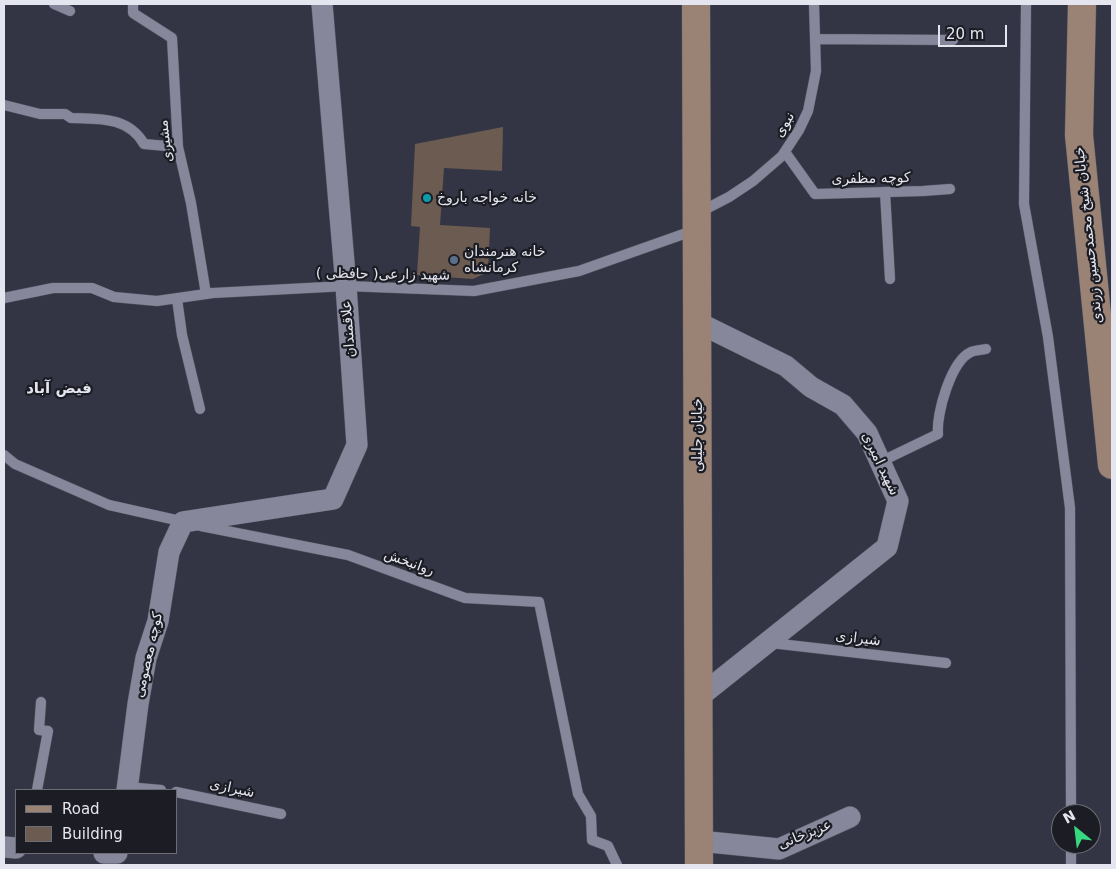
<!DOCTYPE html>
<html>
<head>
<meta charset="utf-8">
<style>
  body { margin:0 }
  #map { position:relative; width:1116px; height:869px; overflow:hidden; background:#343544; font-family:"DejaVu Sans",sans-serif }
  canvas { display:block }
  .frame { position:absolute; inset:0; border:5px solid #e4e5ef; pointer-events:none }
  .legend { position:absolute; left:15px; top:789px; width:162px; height:65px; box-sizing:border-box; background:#1c1d24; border:1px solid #6c6d75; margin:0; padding:6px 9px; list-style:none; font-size:15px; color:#e4e5ef }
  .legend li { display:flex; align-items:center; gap:10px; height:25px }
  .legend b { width:25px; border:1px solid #6c6d75 }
  .north { position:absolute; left:1051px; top:804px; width:50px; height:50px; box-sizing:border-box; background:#1c1d24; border:1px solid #6c6d75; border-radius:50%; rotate:331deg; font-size:14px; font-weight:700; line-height:20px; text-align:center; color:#e4e5ef }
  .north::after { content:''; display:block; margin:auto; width:18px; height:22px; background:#36d880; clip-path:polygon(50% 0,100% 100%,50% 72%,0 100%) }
  .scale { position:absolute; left:938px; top:25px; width:69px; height:22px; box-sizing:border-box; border:2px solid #e4e5ef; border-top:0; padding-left:6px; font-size:15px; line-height:18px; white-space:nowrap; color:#e4e5ef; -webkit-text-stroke:4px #1c1d24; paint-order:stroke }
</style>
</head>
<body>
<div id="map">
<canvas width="1116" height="869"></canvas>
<div class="frame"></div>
<ul class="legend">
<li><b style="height:6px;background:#9a8275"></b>Road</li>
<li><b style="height:14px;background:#6c5b51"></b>Building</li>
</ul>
<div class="north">N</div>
<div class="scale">20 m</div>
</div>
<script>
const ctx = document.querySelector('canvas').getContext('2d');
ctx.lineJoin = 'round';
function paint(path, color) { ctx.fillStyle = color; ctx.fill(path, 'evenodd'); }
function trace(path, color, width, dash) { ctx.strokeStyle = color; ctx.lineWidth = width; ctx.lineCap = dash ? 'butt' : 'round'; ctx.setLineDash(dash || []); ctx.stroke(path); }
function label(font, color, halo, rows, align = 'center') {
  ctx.font = font + ' "DejaVu Sans",Vazirmatn,sans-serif'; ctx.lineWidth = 4.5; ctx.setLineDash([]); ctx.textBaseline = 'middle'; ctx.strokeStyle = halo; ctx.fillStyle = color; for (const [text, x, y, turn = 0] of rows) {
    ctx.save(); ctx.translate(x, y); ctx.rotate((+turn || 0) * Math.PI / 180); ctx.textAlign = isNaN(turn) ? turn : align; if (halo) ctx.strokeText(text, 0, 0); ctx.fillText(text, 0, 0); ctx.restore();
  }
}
paint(new Path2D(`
  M503,127L502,171L444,168L440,225L490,228L488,272L473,279L417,275L420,227L411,226L415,144Z`), '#6c5b51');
const lane = new Path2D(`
  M54,4L70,11
  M133,4V13L172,38L178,147L191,203L206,294
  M1026,4L1024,204L1048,337L1070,508L1071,814
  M815,39L953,40
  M4,105L40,114H65L71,118C98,119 128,116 144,144L178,147
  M785,152L815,194L923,191L950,189
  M885,192L890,279
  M700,212L729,197L753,181L782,156L799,130L808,111L816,71L814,4
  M4,298L53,288H92L114,297L157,301L213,293L346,286L474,291L579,271L695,230
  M177,299L182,335L200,409
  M4,455L15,464L109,505L185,522
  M880,462L938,434C936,414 951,361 971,352C975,350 982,350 986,349
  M201,526L348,555L465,598L539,602L578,794L591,816L592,840L608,846L617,865
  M771,643L946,663
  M127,787L161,790
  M37,790L48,731L39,730L41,702
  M176,792L281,814
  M1071,844V865`);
const street = new Path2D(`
  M697,322L786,366L811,387L843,405L867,433L898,501L887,547L699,697
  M127,790L138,704L146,658L158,621L169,552L183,522L333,499L357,445L346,286L322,4
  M699,841L779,849L850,817
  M4,847L16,848
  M104,853H117`);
const secondary = new Path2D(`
  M696,4L699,865
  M1082,4L1079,135L1112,465`);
trace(lane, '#535461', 11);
trace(street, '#535461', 22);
trace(secondary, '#535461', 29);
trace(lane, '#86879a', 10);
trace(street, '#86879a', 21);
trace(secondary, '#9a8275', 28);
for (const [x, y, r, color] of [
  [427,198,5,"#0f9aa8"],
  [454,260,5,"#5c6f8a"]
]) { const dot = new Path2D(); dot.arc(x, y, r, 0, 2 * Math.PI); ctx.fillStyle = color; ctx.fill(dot); trace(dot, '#1c1d24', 2); }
label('14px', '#e4e5ef', '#1c1d24', [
  ["نبوی",785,125,-60],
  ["مشیری",166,141,-97],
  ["کوچه مظفری",871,179,-1],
  ["خیابان شیخ محمدحسین زرندی",1089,235,-96],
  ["شهید زارعی( حافظی )",383,275,1],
  ["علاقمندان",349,329,-94],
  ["خیابان جلیلی",698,435,-90],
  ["شهید امیری",880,464,64],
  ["روانبخش",409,563,20],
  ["شیرازی",858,639,7],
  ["کوچه معصومی",149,655,-77],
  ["شیرازی",232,789,12],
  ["عزیزخانی",805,835,-22]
]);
label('14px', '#e4e5ef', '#1c1d24', [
  ["خانه خواجه باروخ",437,198],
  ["خانه هنرمندان",464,252],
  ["کرمانشاه",464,268]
], 'left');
label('bold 15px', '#e4e5ef', '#1c1d24', [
  ["فیض آباد",59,389]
]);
</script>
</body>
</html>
